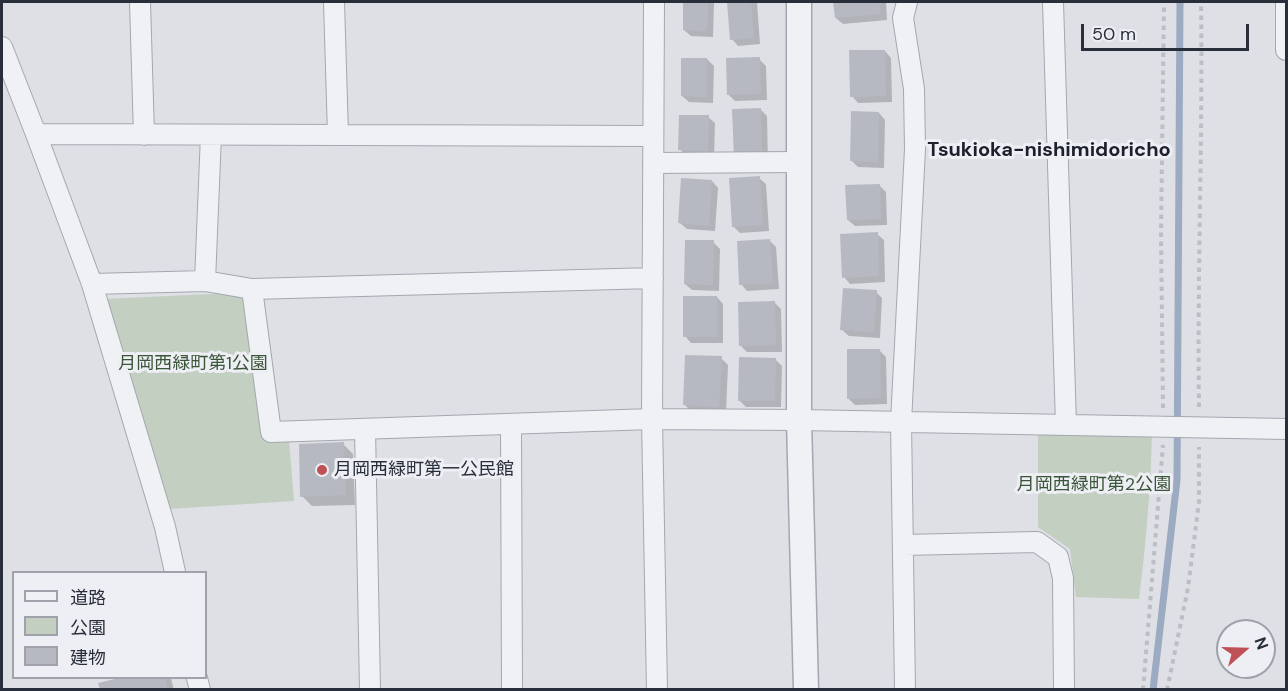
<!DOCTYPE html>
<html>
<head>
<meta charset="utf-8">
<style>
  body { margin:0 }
  #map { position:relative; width:1288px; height:691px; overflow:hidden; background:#dee0e6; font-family:"DM Sans","Noto Sans JP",sans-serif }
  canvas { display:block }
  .frame { position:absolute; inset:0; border:3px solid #292e3b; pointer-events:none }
  .legend { position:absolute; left:12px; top:571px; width:195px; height:108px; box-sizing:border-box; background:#edeff4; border:2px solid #9fa2aa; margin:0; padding:8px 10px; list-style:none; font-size:18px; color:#292e3b }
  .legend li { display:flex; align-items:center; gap:12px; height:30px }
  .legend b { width:30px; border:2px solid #9fa2aa }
  .north { position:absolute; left:1216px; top:619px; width:60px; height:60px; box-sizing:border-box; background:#edeff4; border:2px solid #9fa2aa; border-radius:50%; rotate:70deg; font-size:16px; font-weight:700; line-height:24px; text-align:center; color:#292e3b }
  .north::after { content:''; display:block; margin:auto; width:21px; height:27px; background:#bd5156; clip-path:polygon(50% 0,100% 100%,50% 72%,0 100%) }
  .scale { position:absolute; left:1081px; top:24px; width:168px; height:27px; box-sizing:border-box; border:3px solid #292e3b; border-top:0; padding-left:8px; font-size:18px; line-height:21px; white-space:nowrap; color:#292e3b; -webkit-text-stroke:4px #edeff4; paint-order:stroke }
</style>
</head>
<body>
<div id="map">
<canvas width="1288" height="691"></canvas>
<div class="frame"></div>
<ul class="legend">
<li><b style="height:8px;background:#f0f1f5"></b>道路</li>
<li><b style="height:16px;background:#c3cfc0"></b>公園</li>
<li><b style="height:16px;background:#b6b9c2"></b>建物</li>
</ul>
<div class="north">N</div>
<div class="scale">50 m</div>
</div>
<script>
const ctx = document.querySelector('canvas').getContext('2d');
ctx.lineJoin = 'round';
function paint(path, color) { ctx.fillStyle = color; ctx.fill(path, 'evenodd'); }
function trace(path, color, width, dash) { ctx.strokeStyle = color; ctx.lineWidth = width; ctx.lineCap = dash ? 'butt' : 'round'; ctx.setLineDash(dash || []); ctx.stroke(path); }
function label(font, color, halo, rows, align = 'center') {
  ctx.font = font + ' "DM Sans","Noto Sans JP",sans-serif'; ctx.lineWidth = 6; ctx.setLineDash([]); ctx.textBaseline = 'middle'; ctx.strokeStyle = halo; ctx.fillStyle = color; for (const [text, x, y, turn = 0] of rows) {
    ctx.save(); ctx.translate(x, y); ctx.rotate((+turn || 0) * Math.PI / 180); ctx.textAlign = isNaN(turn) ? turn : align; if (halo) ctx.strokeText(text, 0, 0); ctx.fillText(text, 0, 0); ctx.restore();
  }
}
paint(new Path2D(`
  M252,292L265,436L289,440L294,501L169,509L105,299Z
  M1038,427L1152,431C1151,488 1146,543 1139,599L1076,597L1070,549L1038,527Z`), '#c3cfc0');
paint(new Path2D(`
  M685,2H713L714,3L713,37L691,36L684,30Z
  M729,2H757L760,44L738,46L732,39Z
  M854,2H886L887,20L843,24L836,18L835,3Z
  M885,51L891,58L892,102L858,103L852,96Z
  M707,59L714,66L713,103L689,102L682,96Z
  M759,59L766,66L767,100L735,101L728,94Z
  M760,109L767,116L768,163L742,164Z
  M879,113L885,120L884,168L858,167L851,160Z
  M708,117L715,123L714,157L686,156L680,149Z
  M759,178L766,184L769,231L740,233L733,226Z
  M712,181L718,188L715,231L687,229L680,223Z
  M879,185L886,192L887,225L855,226L848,220Z
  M877,234L884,240L885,282L850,284L844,277Z
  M770,241L776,247L779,289L747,291L741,284Z
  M713,242L720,249L719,291L692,290L685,284Z
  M876,292L882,298L880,338L849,336L842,330Z
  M717,297L723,304V343H691L685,336Z
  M775,303L781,309L782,352H747L740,345Z
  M880,351L886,357L887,404L855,405L848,398Z
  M721,358L728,365L726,413L691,411L684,404Z
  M775,359L782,366L781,407H746L739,400Z
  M343,444L353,454L355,505L312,506L302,496Z
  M125,678H171L174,690H101L100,685Z`), '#0003');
trace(new Path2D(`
  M1153,690L1177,480L1180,2`), '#9dabc2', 7);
paint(new Path2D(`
  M683,2H708L707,31L683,30Z
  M727,2H751L754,38L730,40Z
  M833,2H880L881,14L835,18Z
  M849,50H885L886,96L850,97Z
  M760,57L761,94L727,95L726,58Z
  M681,58H707V97L681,96Z
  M761,108L762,157L734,158L732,109Z
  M851,111L879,112L878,162L850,161Z
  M679,115H709L708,151L678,150Z
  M760,176L763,225L732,227L729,178Z
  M681,178L712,180L709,226L678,223Z
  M880,184L881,219L847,220L845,185Z
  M878,232L879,276L842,278L840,234Z
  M770,239L773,283L739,285L737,241Z
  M685,240H714L713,285L684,284Z
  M843,288L877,290L874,332L840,330Z
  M683,296H717V337H683Z
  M775,301L776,345L739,346L738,302Z
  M847,349H880L881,398L847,399Z
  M685,355L722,356L719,407L683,405Z
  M739,357L776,358L775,401H738Z
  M344,442L346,495L300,497L299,444Z
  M119,678H165L168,690H100L98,683Z`), '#b6b9c2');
const minor = new Path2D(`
  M140,2L144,135
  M334,2L338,135
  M654,2L652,419L657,690
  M1053,2L1066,425
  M1286,2V50
  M2,47L36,134L92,284L165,527L175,572
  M36,134L653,136
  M653,163L799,162
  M205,281L211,135
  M92,284L205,281L252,289L653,278
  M252,289L271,432L652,419L799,420L1286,429
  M511,424L512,690
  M365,429L370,690
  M903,545L1037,542L1058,557L1063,578L1064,690
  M197,678L200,690
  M905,690L901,422L915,149L914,89L903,18L907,2`);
const tertiary = new Path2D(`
  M799,2V420L806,690`);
trace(minor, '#a4a7af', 22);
trace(tertiary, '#a4a7af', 27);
trace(new Path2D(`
  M1199,407C1197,271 1203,137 1201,2
  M1163,408L1161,234L1164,2
  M1143,690L1163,445
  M1167,690L1188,588L1199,502V447`), '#bcbec5', 4, [4.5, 4.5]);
trace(minor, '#f0f1f5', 20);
trace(tertiary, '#f0f1f5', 24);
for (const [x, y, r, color] of [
  [322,470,6,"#bd5156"]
]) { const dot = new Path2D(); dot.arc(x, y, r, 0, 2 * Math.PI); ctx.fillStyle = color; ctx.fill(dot); trace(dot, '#edeff4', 2); }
label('18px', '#3b5538', '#edeff4', [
  ["月岡西緑町第1公園",193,364],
  ["月岡西緑町第2公園",1094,485]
]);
label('18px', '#292e3b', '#edeff4', [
  ["月岡西緑町第一公民館",334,470]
], 'left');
label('bold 20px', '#1c1f2c', '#edeff4', [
  ["Tsukioka-nishimidoricho",1049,151]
]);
</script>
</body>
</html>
